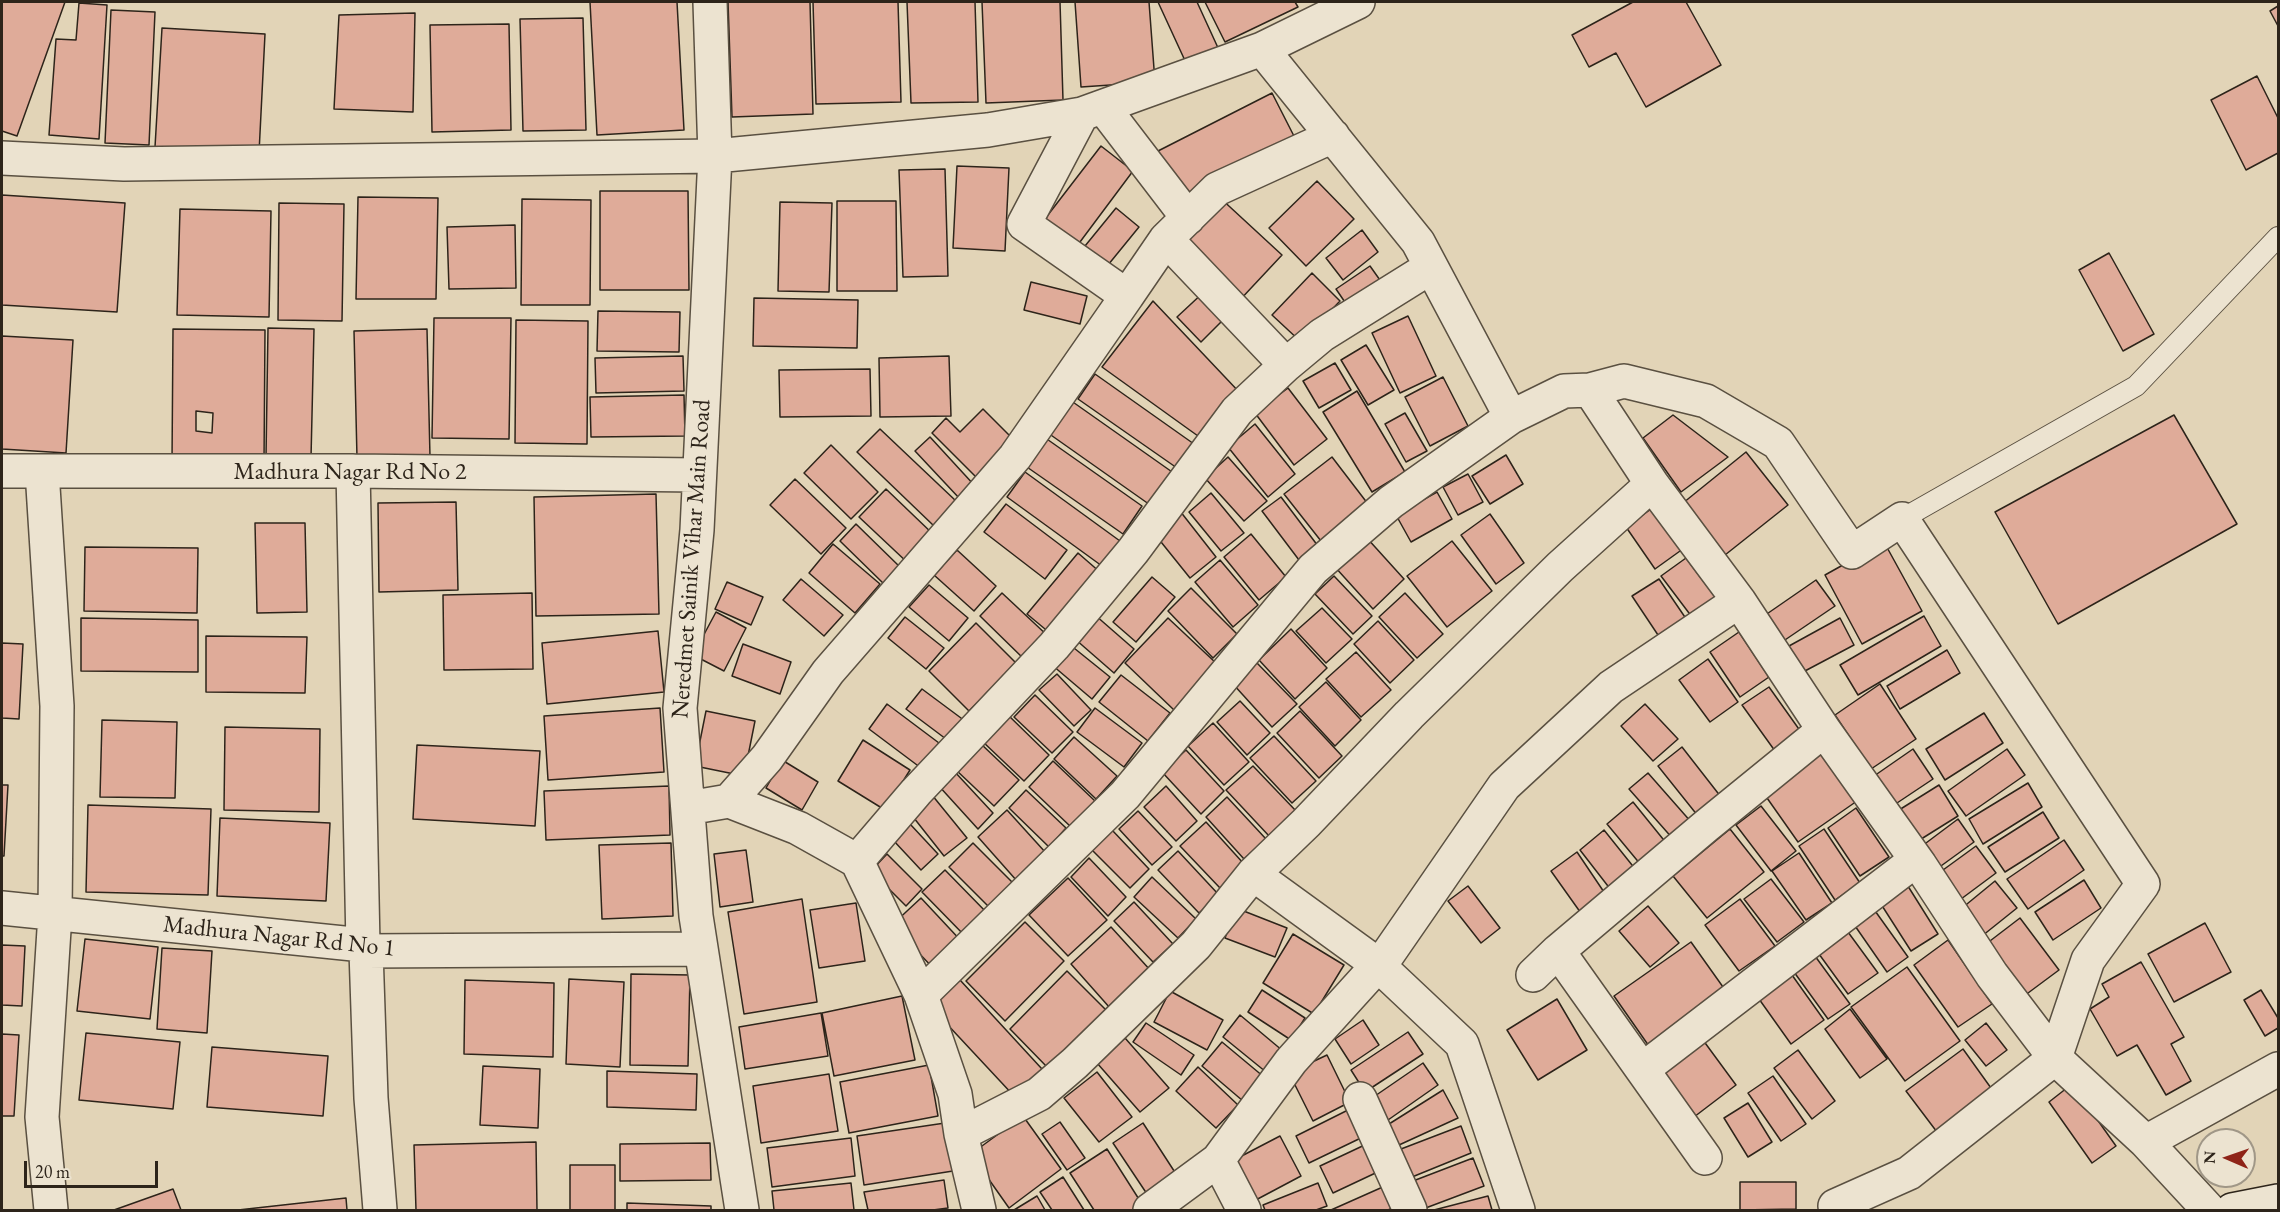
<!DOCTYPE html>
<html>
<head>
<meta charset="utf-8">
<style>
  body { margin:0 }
  #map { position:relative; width:2280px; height:1212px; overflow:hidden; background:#e2d4b7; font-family:"EB Garamond",serif }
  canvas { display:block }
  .frame { position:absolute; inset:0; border:3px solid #2d241a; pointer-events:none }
  .north { position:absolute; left:2196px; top:1128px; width:60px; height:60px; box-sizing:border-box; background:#ece3d0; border:2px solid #a09787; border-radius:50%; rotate:272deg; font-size:16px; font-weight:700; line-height:24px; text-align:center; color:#2d241a }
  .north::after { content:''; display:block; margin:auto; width:21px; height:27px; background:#8f2418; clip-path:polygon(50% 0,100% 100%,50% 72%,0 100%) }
  .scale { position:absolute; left:24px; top:1161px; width:134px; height:27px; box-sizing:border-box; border:3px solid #2d241a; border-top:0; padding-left:8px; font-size:18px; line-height:21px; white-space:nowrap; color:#2d241a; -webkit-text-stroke:4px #ece3d0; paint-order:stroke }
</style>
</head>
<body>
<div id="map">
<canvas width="2280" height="1212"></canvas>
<div class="frame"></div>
<div class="north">N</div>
<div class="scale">20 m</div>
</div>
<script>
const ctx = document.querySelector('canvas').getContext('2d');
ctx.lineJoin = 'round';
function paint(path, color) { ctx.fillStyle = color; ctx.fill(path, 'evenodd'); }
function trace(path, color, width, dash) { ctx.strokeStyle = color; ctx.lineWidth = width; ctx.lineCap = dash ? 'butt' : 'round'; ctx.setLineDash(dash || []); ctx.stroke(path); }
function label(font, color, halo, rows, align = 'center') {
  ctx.font = font + ' "EB Garamond",serif'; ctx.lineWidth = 4.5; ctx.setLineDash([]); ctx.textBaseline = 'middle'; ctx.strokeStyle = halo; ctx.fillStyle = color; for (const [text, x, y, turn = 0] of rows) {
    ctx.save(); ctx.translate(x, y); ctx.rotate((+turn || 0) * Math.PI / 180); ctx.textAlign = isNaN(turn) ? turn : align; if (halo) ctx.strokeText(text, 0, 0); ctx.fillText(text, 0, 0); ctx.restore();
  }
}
const building = new Path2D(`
  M2,2H65L17,136L2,131Z
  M590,2H677L684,130L597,135Z
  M728,2H810L813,114L732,117Z
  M813,2H898L901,102L816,104Z
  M907,2H975L978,102L911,103Z
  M982,2H1060L1063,100L986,103Z
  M1075,2H1149L1155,82L1081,87Z
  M1158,2H1197L1219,50L1187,65Z
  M1205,2H1295L1298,7L1225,42Z
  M1633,2H1686L1721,65L1646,107L1616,53L1589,67L1572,35Z
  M79,3L107,5L99,139L49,135L56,39L76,40Z
  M2278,6V26L2270,11Z
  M111,10L155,12L149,145L105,143Z
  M415,13L413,112L334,109L339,15Z
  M583,18L586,130L523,131L520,19Z
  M509,24L511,130L432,132L430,25Z
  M162,28L265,34L259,153L155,147Z
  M2257,76L2278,118V153L2246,170L2211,100Z
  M1272,93L1297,142L1183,200L1158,151Z
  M1101,146L1133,171L1074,250L1041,224Z
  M957,166L1009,168L1005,251L953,248Z
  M945,169L948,276L903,277L899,170Z
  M1317,181L1354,219L1306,266L1269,228Z
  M600,191H688L689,290H600Z
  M2,195L125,203L117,312L2,305Z
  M1217,195L1282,255L1238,302L1174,241Z
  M358,197L438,198L436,299H356Z
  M522,199L591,200L590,305H521Z
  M837,201H896L897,291H837Z
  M780,202L832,203L829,292L778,291Z
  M279,203L344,204L342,321L278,320Z
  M1116,208L1139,227L1108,265L1085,246Z
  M180,209L271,211L269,317L177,315Z
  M515,225L516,288L449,289L447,227Z
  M1362,230L1378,252L1343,280L1326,258Z
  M2109,253L2154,334L2123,351L2079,270Z
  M1370,266L1387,290L1353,314L1336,289Z
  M1312,273L1340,301L1301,342L1272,315Z
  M1031,282L1087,296L1080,324L1024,310Z
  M1206,290L1229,314L1201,342L1177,317Z
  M754,298L858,300L857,348L753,346Z
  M1153,301L1241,394L1198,436L1102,367Z
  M598,311L680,312L679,352L597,351Z
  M1408,316L1436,376L1400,393L1372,333Z
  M434,318H511L509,439L432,438Z
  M516,320L588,321L587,444L515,443Z
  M268,328L314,329L311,458L266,457Z
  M173,329L265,330L264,464L172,463ZM196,411L213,413L212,433L196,431Z
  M427,329L430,457L357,458L354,331Z
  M2,336L73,340L66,453L2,449Z
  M1366,345L1394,390L1368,405L1341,360Z
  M683,356L684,391L596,393L595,358Z
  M949,356L951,416L880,417L879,358Z
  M1335,363L1351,390L1319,408L1303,381Z
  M870,369L871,416L780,417L779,370Z
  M1095,374L1194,444L1177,468L1078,399Z
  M1443,377L1468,426L1430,446L1405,397Z
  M1288,388L1327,439L1294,465L1255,413Z
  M1357,391L1405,472L1372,492L1323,412Z
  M684,395L685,436L591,437L590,397Z
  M1070,400L1175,474L1153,507L1048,433Z
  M983,409L1015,441L977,478L932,433L946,418L960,432Z
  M1405,413L1427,451L1406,462L1385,424Z
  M1673,415L1728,457L1681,492L1643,438Z
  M2174,415L2237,524L2058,624L1995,512Z
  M1255,424L1295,474L1268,497L1228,447Z
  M880,429L956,501L934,526L857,452Z
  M930,437L975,486L960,499L915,451Z
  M1044,437L1142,506L1123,534L1024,465Z
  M831,445L878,492L851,519L804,473Z
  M1746,452L1788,505L1725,555L1683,503Z
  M1506,455L1523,484L1490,504L1472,476Z
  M1228,457L1267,501L1244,521L1205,478Z
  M1332,457L1368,504L1321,541L1284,494Z
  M1025,472L1120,541L1102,566L1007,497Z
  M1468,474L1483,502L1458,515L1443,487Z
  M795,479L846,528L821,554L770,505Z
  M886,489L935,536L909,564L859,517Z
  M1437,492L1452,519L1411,542L1396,515Z
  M1211,493L1244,533L1221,551L1189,512Z
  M656,494L659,614L536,616L534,497Z
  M1281,497L1318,546L1299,560L1262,511Z
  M456,502L458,590L379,592L378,503Z
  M1006,504L1067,550L1045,579L984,532Z
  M1658,504L1687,546L1655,569L1626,527Z
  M1180,511L1216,557L1190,578L1153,532Z
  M1490,514L1524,563L1496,584L1461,535Z
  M255,523H305L307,612L257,613Z
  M856,524L901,568L885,585L840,541Z
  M1251,534L1286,577L1259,600L1224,557Z
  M1366,537L1404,579L1373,609L1335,567Z
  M1452,541L1492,591L1447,627L1407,576Z
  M1884,542L1922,611L1862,644L1825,575Z
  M833,544L880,584L855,613L809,573Z
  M85,547L198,548L197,613L84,611Z
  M957,550L996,586L974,611L934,575Z
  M1078,553L1101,573L1051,634L1027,614Z
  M1686,558L1720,603L1695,621L1661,576Z
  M1220,560L1258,605L1233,627L1195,582Z
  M1334,576L1372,616L1353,634L1315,594Z
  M1152,577L1175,597L1136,642L1113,622Z
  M801,579L843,615L824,636L783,600Z
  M1659,579L1691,626L1664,644L1632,596Z
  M1816,580L1835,606L1779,644L1761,618Z
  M727,582L763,597L751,625L715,609Z
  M929,585L968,618L949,641L909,607Z
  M1191,588L1237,634L1213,658L1168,611Z
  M532,593L533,669L444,670L443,595Z
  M1002,593L1049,637L1026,661L980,616Z
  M1405,593L1443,634L1417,658L1379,617Z
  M1322,608L1352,639L1326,663L1296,631Z
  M716,612L746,628L724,671L693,655Z
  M1095,615L1134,649L1114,673L1075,639Z
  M1924,616L1941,646L1858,695L1840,665Z
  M905,617L944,648L926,669L888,638Z
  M81,618L198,620V672L81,671Z
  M1168,618L1217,664L1174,710L1125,663Z
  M1840,618L1854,645L1803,672L1789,646Z
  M1378,621L1414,660L1390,683L1354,644Z
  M976,623L1016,663L969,711L929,671Z
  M1291,629L1327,668L1295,699L1259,660Z
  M658,631L664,692L547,704L542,643Z
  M1739,632L1769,677L1740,697L1710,652Z
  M206,636L307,637L305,693L206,692Z
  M2,643L23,644L19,719L2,718Z
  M743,644L791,662L780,694L732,676Z
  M1069,644L1110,677L1092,699L1052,665Z
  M1947,650L1960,673L1900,709L1887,686Z
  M1356,652L1391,690L1361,717L1326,679Z
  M1708,659L1738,702L1710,722L1679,680Z
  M1256,662L1297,704L1272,727L1233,684Z
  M1057,674L1091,710L1074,726L1039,690Z
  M1121,675L1170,713L1148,741L1099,702Z
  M1326,682L1361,720L1335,746L1299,707Z
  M1880,684L1916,739L1871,769L1835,715Z
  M1769,687L1801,732L1775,751L1742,705Z
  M922,689L965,721L950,742L906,709Z
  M1035,695L1073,732L1052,753L1014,717Z
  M1240,701L1270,733L1247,755L1217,722Z
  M887,704L939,743L921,768L869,729Z
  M1645,704L1678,739L1653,761L1621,726Z
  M660,708L664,772L548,780L544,716Z
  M1095,708L1142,743L1124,767L1077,732Z
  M706,711L755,721L744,776L695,766Z
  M1300,711L1342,756L1319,778L1277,733Z
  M1984,713L2003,743L1945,780L1926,749Z
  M1007,714L1049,755L1024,781L981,740Z
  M102,720L177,722L175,798L100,797Z
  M1213,723L1249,762L1224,785L1188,746Z
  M225,727L320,729L319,812L224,810Z
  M1274,736L1316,781L1292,803L1250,758Z
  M1074,737L1117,776L1096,799L1054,759Z
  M863,740L910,770L885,810L838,781Z
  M980,743L1019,780L994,806L955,769Z
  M417,745L540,751L535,826L413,819Z
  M1682,747L1721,797L1698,816L1658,766Z
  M1819,747L1857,801L1798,842L1760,788Z
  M1913,749L1933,779L1894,805L1874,776Z
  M2007,749L2025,775L1966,816L1948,791Z
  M1186,750L1224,791L1201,814L1162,772Z
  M782,760L818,782L802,810L766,788Z
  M1053,761L1095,801L1071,827L1029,787Z
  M1253,766L1297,812L1270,837L1226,790Z
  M954,771L993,813L978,829L938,785Z
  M1648,773L1692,823L1674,840L1629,789Z
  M2028,783L2042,807L1983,844L1969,819Z
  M2,785H8L4,856H2Z
  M1939,785L1958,816L1918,841L1899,810Z
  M669,786L670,835L546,840L544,791Z
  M1166,786L1197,821L1176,841L1144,807Z
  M1026,790L1066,828L1049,847L1009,808Z
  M932,795L967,838L944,856L910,813Z
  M1227,797L1266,839L1244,859L1206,817Z
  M1633,802L1667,844L1641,865L1607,824Z
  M88,805L211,809L208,895L86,892Z
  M1761,806L1796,851L1771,871L1736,825Z
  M1856,808L1889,857L1860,876L1828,828Z
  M1007,810L1046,853L1017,881L978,837Z
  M1138,811L1172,847L1152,865L1119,829Z
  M2043,812L2059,838L2005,872L1988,847Z
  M220,818L330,823L326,901L217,896Z
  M1958,819L1974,842L1934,871L1918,849Z
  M1206,822L1244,864L1220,888L1180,846Z
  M910,824L938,854L921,870L893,840Z
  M1730,829L1764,872L1707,918L1673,876Z
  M1824,829L1860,883L1835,900L1799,846Z
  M1112,830L1149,869L1130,888L1092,850Z
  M1604,830L1636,870L1611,890L1580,850Z
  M2064,840L2084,870L2028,909L2007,879Z
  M671,843L673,916L602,919L599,845Z
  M973,843L1016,886L992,910L949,867Z
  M1976,846L1996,873L1953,905L1932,878Z
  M746,850L753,902L720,907L714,854Z
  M1178,851L1219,895L1199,913L1158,870Z
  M1577,852L1608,898L1583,916L1551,871Z
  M1799,853L1832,903L1806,920L1772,871Z
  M887,854L922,889L906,906L871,871Z
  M1089,858L1126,897L1108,916L1071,877Z
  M945,870L990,916L967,938L922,892Z
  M1152,877L1196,919L1178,938L1134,897Z
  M1068,878L1107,920L1068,956L1029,915Z
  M1771,879L1804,922L1777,942L1744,899Z
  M2084,880L2101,908L2053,940L2035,912Z
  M1995,881L2017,908L1977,940L1956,913Z
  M1906,883L1938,934L1911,951L1879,901Z
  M1468,886L1500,928L1481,943L1448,901Z
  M921,898L964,944L936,971L892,925Z
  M802,899L817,1002L744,1014L728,912Z
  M1740,899L1775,946L1739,971L1705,925Z
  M1134,902L1173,944L1153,962L1114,921Z
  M856,903L865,961L819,968L810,910Z
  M1648,906L1679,943L1650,967L1619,931Z
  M1236,908L1287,928L1275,957L1225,938Z
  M1873,908L1908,957L1887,972L1853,923Z
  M2020,918L2059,970L2024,996L1986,944Z
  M1025,922L1064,961L1005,1021L966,981Z
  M2205,923L2231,972L2174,1002L2148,954Z
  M1111,927L1151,971L1110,1008L1071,964Z
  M1848,932L1878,973L1848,994L1819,954Z
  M1293,934L1344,965L1314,1014L1263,983Z
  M85,939L158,947L150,1019L77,1011Z
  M1948,940L1992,1004L1958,1027L1914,965Z
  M1691,942L1728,994L1651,1049L1614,996Z
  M2,945L25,946L22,1006L2,1005Z
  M162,948L212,951L207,1033L157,1029Z
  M1815,956L1850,1004L1828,1019L1794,972Z
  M2141,962L2184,1037L2171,1044L2191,1081L2166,1095L2137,1045L2117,1056L2090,1009L2109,997L2102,984Z
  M1907,967L1960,1041L1905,1081L1851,1007Z
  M1067,971L1107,1011L1049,1069L1010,1029Z
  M631,974L690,975L688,1066L630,1065Z
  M1792,975L1824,1020L1791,1044L1759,999Z
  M569,979L624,982L620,1067L566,1064Z
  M465,980L554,983L553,1057L464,1054Z
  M960,980L1042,1069L1014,1096L931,1007Z
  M1262,990L1305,1018L1291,1040L1248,1012Z
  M2261,990L2278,1018V1028L2265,1036L2244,1000Z
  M1170,991L1223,1020L1207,1050L1154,1022Z
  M902,996L915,1060L834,1076L822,1013Z
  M1557,999L1587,1050L1538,1080L1507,1030Z
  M1850,1009L1887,1059L1860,1078L1825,1029Z
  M821,1013L828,1056L745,1069L739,1027Z
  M1240,1015L1283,1051L1266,1072L1223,1037Z
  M1363,1020L1379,1045L1351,1064L1335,1039Z
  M1146,1023L1194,1055L1181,1075L1133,1042Z
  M1986,1023L2007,1050L1986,1066L1965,1040Z
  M1408,1032L1423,1054L1365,1092L1351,1070Z
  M86,1033L180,1042L173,1109L79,1100Z
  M2,1034L19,1035L14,1116H2Z
  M1700,1036L1736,1085L1694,1117L1658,1067Z
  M1125,1038L1169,1088L1140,1112L1097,1063Z
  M1222,1042L1264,1077L1243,1101L1202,1066Z
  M212,1047L328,1056L323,1116L207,1107Z
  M1963,1049L1996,1095L1940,1136L1906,1091Z
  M1798,1050L1835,1101L1812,1119L1774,1068Z
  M1327,1055L1350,1102L1313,1121L1289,1073Z
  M1423,1063L1438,1085L1388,1120L1372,1098Z
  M929,1065L938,1116L849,1133L840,1082Z
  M483,1066L540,1069L538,1128L480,1125Z
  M1198,1067L1238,1105L1216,1128L1176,1091Z
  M607,1071L697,1074L696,1110L607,1107Z
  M1097,1072L1132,1117L1099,1142L1064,1098Z
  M829,1074L838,1131L761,1143L753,1086Z
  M1773,1076L1806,1124L1781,1141L1748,1093Z
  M2072,1084L2116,1146L2092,1163L2049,1102Z
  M1443,1090L1458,1118L1399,1145L1389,1124Z
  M1748,1103L1772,1142L1748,1157L1724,1118Z
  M1352,1108L1365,1136L1309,1163L1296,1136Z
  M1023,1116L1061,1169L1009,1208L971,1154Z
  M1060,1122L1085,1158L1067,1170L1042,1134Z
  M945,1123L953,1171L864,1185L857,1136Z
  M1143,1123L1178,1177L1149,1197L1113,1143Z
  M1461,1126L1471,1153L1412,1177L1401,1149Z
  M1280,1136L1301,1176L1252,1202L1232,1161Z
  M851,1138L855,1176L772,1187L767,1148Z
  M536,1142L537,1210H416L414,1145Z
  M1371,1142L1384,1169L1333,1193L1320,1166Z
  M710,1143L711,1180L620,1181V1144Z
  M1107,1149L1142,1204L1133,1210H1094L1070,1173Z
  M1473,1158L1484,1186L1423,1209L1413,1181Z
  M570,1165H615V1210H570Z
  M1063,1177L1084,1210H1052L1040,1192Z
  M944,1180L948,1208L933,1210H868L864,1192Z
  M1740,1182H1796V1209L1740,1210Z
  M851,1183L854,1210H774L772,1191Z
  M1318,1183L1327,1206L1316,1210H1265L1263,1205Z
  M1385,1186L1395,1207L1388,1210H1331Z
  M173,1189L181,1210H114Z
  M1037,1196L1045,1210H1014Z
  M1488,1196L1492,1210H1434Z
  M346,1198L347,1210H238Z
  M627,1203L711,1206V1210H627Z`);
paint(building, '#dfab99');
trace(building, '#2d241a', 1.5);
const service = new Path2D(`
  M1902,519L2136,386L2278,237`);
const minor = new Path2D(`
  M710,2L715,156L697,530L680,708L696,916L742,1210
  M1103,107L1188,218
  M2,158L124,164L715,156L988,130L1082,114L1262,49L1358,2
  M1166,239L1217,189L1333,136
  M1127,296L1166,239L1286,365
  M1590,390L1652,484L1739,601L1824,730L1920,865L1992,975L2055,1058L1909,1173L1835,1206
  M1511,417L1564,391L1590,390L1624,381L1706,401L1778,443L1852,552L1902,519L2143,884L2088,960L2055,1058L2146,1142L2209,1210
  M2,471H353L698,475
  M42,471L57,706L55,914L42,1117L51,1210
  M353,471L363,945
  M729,801L767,758L828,672L1015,457L1127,296L1024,224L1082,114
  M688,808L729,801L798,828L857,861L921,995L1125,795L1313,569L1391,502L1511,417L1418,242L1262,49
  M857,861L916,792L1054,646L1133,551L1237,411L1286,365L1322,335L1431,267
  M1253,874L1377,964L1462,1044L1518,1210
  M2,908L363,945L366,951L700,949
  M366,951L371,1098L380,1210
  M1558,951L1705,1158
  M1533,975L1558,951L1706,826L1824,730
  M921,995L955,1094L961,1134L979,1210
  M1643,1069L1916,860
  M1360,1099L1410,1210
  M961,1134L1039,1094L1075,1063L1196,945L1253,874L1306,823L1409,715L1560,567L1652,484
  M2146,1142L2278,1069
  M1218,1160L1244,1210
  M1150,1210L1218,1160L1291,1061L1388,954L1504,786L1611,687L1739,601`);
const secondary = new Path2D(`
  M2232,1210L2278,1201`);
trace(service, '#5a5041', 22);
trace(minor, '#5a5041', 36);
trace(secondary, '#2d241a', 36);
trace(service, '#ece3d0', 20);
trace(minor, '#ece3d0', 33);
trace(secondary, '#ece3d0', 33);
label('24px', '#2d241a', '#ece3d0', [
  ["Madhura Nagar Rd No 2",350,472],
  ["Neredmet Sainik Vihar Main Road",692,559,-86],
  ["Madhura Nagar Rd No 1",279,937,6]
]);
</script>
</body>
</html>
